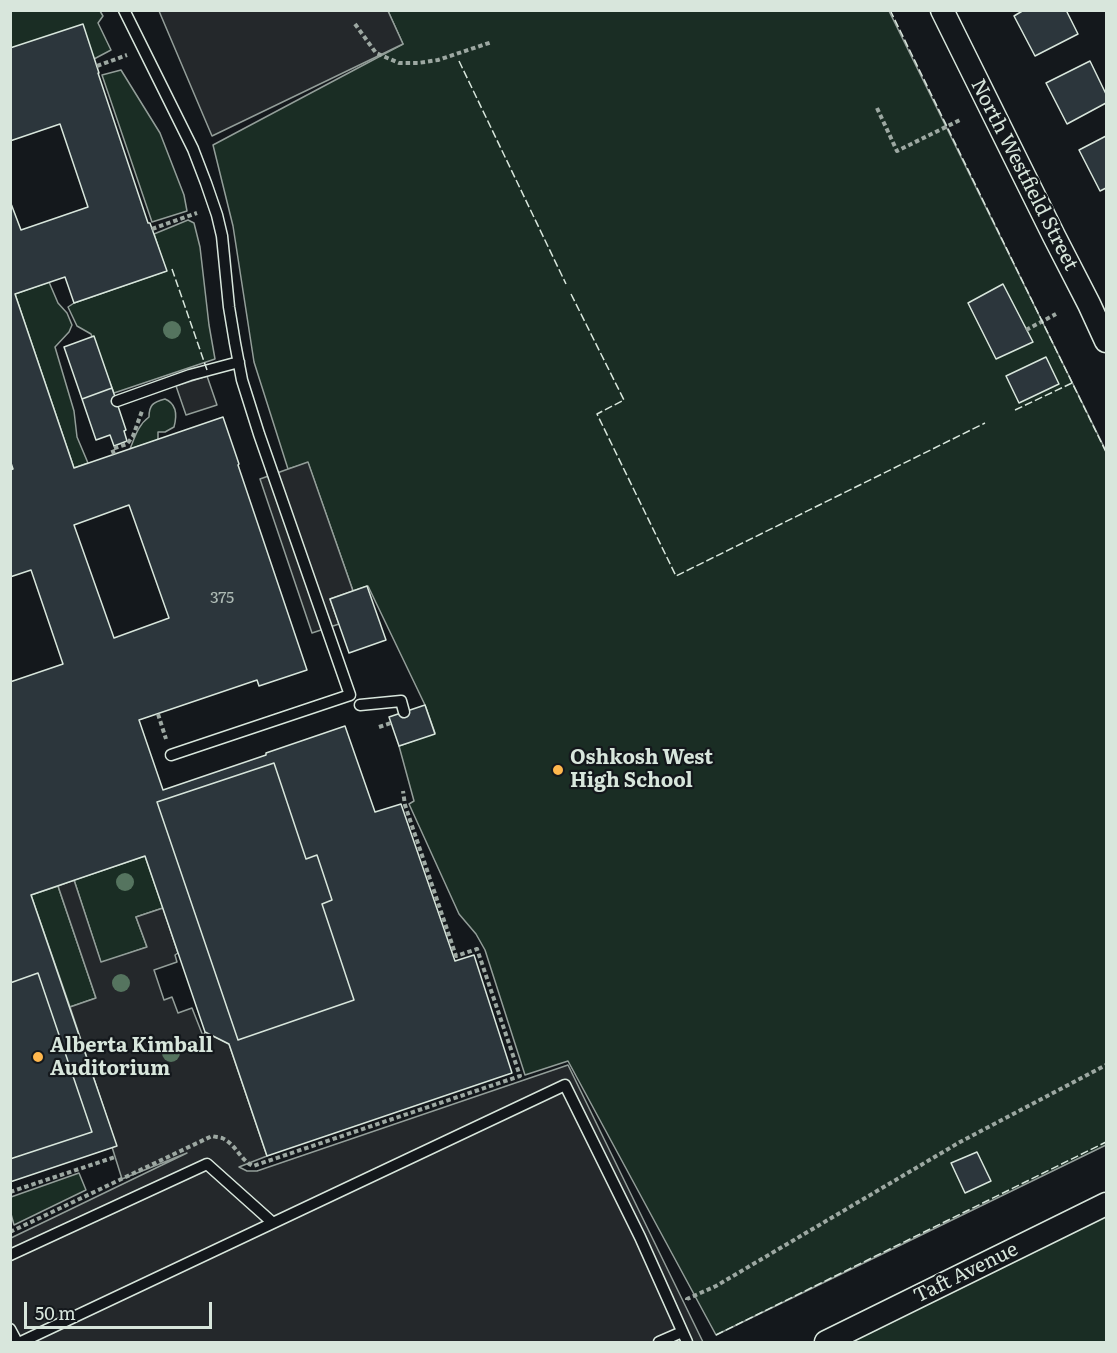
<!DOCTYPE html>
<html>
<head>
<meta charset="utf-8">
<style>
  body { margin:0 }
  #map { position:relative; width:1117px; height:1353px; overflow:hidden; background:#14181c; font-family:Literata,serif }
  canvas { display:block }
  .frame { position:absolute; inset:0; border:12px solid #d8e6dc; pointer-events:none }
  .scale { position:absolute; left:24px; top:1302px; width:188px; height:27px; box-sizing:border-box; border:3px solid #d8e6dc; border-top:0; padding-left:8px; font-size:18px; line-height:21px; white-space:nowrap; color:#d8e6dc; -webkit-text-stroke:4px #14181c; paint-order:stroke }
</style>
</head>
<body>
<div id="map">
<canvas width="1117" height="1353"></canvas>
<div class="frame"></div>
<div class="scale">50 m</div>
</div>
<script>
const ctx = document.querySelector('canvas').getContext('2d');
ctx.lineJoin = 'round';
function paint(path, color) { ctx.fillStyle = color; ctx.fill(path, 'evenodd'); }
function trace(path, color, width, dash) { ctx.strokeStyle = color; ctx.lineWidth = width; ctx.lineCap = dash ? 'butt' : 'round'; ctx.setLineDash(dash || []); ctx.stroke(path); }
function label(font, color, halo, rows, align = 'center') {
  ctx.font = font + ' Literata,serif'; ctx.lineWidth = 4.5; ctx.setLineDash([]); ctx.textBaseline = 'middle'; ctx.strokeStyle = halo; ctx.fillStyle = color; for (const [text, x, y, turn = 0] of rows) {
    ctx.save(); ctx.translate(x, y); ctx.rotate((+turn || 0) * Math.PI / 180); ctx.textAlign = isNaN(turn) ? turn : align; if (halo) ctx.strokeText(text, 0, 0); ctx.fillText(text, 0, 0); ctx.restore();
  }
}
const green = new Path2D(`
  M10,11H100L103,16L98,23L111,50L94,59L11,48Z
  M388,11H889L1106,451V1145L716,1335L568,1061L525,1075L485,950L476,934L459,914L409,804L414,801L399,746L435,733L425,705L368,586L353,591L308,463L288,469L254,362L233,226L213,145L403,44Z
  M121,70L160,133L184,195L187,211L152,222L102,75Z
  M188,220L194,223L200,247L209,325L215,359L114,393L91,334L77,326L68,307L74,303L166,271L154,234Z
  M49,282L58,303L67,313L72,325L69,332L55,347L74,411L77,437L88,463L74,468L15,294Z
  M165,399C177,404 177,416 174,427L165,432H158V440L130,449C135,437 138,425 149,417C149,405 153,402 165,399Z
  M145,856L163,908L136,917L147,947L101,963L74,880Z
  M58,886L96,998L70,1007L31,895Z
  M79,1173L86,1190L14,1225L11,1214V1197Z
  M1106,1204V1342H826Z`);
paint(green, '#1a2d24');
trace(green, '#939e99', 1.5);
const parking = new Path2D(`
  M159,11H388L403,44L212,136Z
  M207,376L217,405L186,415L176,386Z
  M308,462L353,591L330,599L339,624L312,633L260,479Z
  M74,880L101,962L147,947L136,917L163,908L178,953L175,955L177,962L154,970L164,1000L172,997L178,1013L192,1008L203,1036L205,1032L229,1044L267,1156L239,1167L247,1171H257L568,1065L703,1342H11V1238L187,1153L122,1179L112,1147L116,1145L70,1007L96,998L58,886Z`);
paint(parking, '#24282b');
trace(parking, '#939e99', 1.5);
const building = new Path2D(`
  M1024,10H1066L1078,34L1035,56L1014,16Z
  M83,24L99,73H98L148,223H150L167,271L74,303L65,277L15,294L74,468L223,417L239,464L238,465L307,670L259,686L257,680L139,720L163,790L266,755V753L345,726L375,812L401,804L455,961L474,955L512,1073L267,1156L229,1044L205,1032L145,856L31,895L117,1146L10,1182V1159L92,1132L38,973L10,983V682L63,664L31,570L10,577V470L13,469L10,460V201L21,230L88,207L60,124L10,141V48ZM129,505L169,618L114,638L74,525ZM274,763L306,859L317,855L332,900L322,904L354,1000L238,1040L157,802Z
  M1090,61L1106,94V103L1067,124L1046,83Z
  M1106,136V188L1100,191L1079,150Z
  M1003,284L1033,342L996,359L968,303Z
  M94,336L112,388L82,399L64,347Z
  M1046,357L1059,384L1019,403L1006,376Z
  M112,388L126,430L124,431L127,441L114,446L110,435L96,440L82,399Z
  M367,586L386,640L349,653L330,599Z
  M425,705L435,734L399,746L389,717Z
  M274,763L306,859L317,855L332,900L322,904L354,1000L238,1040L157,802Z
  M38,973L92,1132L10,1159V983Z
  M977,1152L991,1181L965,1193L951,1163Z`);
paint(building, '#2c363c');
trace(building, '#d8e6dc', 1.5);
const lane = new Path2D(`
  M124,10L193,149L206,183L217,215L222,236L229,307L235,343L242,380L259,434L350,695L171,755
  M117,401L190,375L239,362
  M360,705L401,701L404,712
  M10,1255L207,1164L273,1223
  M10,1329L17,1342
  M21,1342L565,1085L640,1237L687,1342
  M659,1342L682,1332`);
const street = new Path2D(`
  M942,10L1054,236L1089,304L1106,341
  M826,1342L1106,1204`);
trace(lane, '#d8e6dc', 13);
trace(street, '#d8e6dc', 25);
trace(new Path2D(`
  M355,24L376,53L399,63H418L438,60L492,42
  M97,66L127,55
  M877,108L897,151L960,120
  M152,229L197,213
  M1026,330L1056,314
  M114,454L112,449L127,444L133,436L142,411
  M158,714L166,739
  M379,727L391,723
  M10,1192L115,1157
  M10,1232L212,1136C215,1137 219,1137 222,1138C236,1144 240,1160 253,1166L520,1076L477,949L456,956L405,805L403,791
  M687,1300V1299L716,1286L960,1142L1106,1065`), '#9da8a2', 4, [4.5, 3]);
trace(lane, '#14181c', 10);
trace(street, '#14181c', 22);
trace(new Path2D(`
  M890,10L1106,452
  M459,61L566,284
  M172,269L207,370
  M571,294L624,400L597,414L676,576L985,423
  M1015,410L1072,383
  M716,1335L1106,1142`), '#d8e6dc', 1.5, [8, 3]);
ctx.fillStyle = '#55745f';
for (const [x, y] of [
  [172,330],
  [125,882],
  [121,983],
  [171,1053]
]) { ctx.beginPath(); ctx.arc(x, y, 9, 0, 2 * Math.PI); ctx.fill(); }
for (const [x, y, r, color] of [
  [558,770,6,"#ffb74d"],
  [38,1057,6,"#ffb74d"]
]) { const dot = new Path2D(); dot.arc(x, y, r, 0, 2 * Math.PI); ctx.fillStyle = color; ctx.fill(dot); trace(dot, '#14181c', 2); }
label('16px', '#adbab4', null, [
  ["375",222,598]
]);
label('20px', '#d8e6dc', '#14181c', [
  ["North Westfield Street",1024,175,63],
  ["Taft Avenue",966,1273,-26]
]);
label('bold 20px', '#d8e6dc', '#14181c', [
  ["Oshkosh West",570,758],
  ["High School",570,781],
  ["Alberta Kimball",50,1046],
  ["Auditorium",50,1069]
], 'left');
</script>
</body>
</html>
